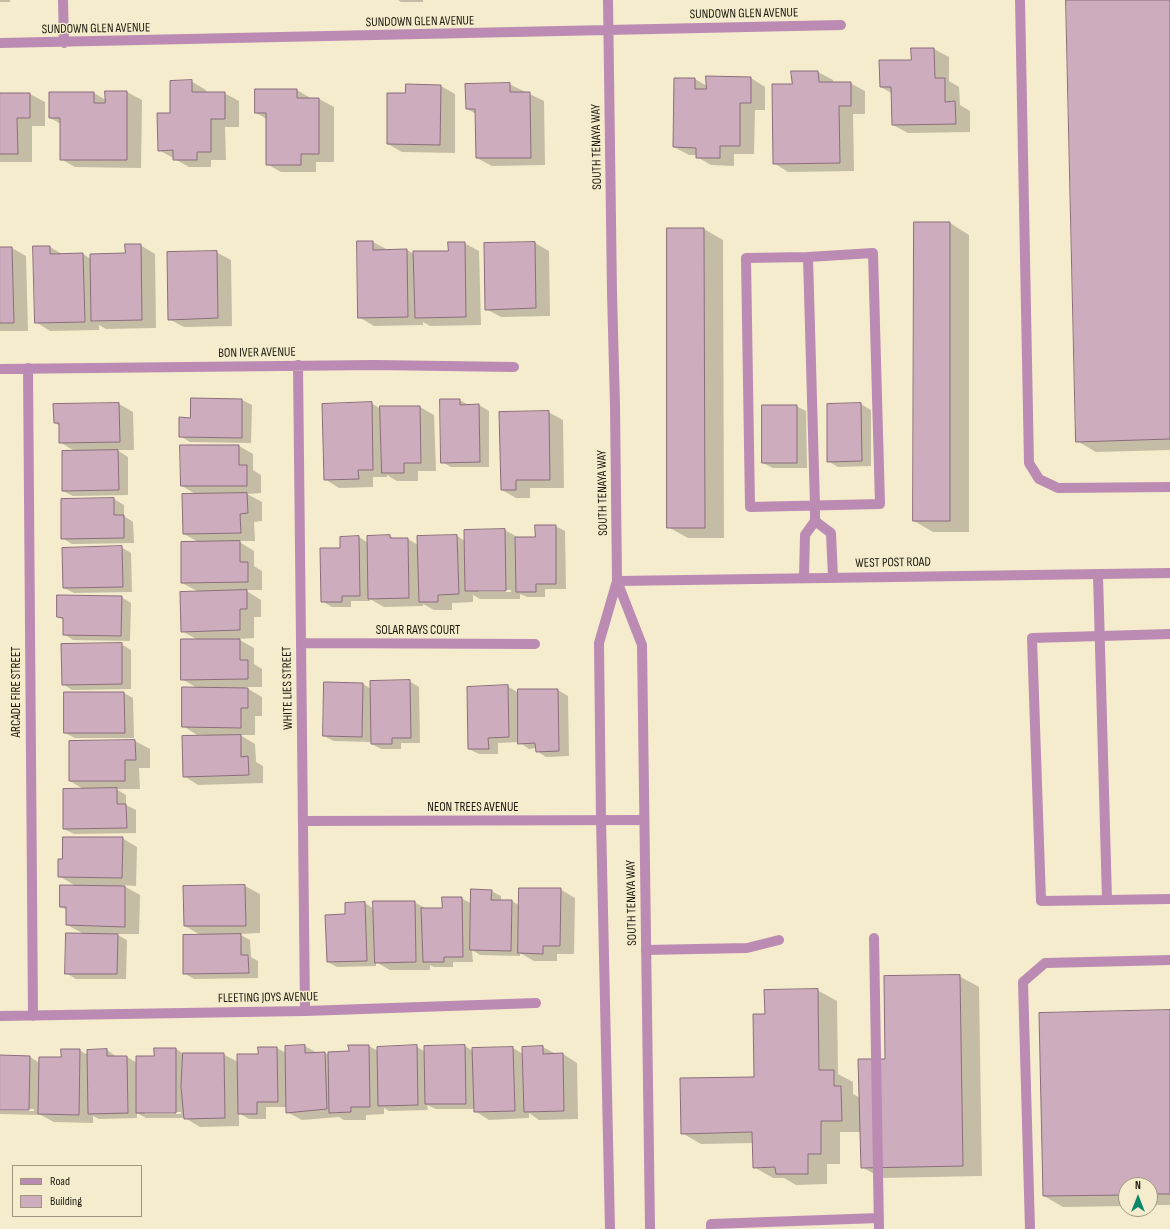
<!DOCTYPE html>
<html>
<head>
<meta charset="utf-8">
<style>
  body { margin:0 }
  #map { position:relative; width:1170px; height:1229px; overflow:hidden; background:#f5eccd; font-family:"Sofia Sans Condensed",sans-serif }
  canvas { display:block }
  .legend { position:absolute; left:12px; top:1165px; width:130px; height:52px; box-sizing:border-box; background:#f5eccd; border:1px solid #9e9780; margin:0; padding:5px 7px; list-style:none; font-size:12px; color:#1b180d }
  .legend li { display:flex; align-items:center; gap:8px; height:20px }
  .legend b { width:20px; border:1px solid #9e9780 }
  .north { position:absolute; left:1118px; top:1177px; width:40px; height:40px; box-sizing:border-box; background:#f5eccd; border:1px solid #9e9780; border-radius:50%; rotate:0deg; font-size:11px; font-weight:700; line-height:16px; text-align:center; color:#1b180d }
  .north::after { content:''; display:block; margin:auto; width:14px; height:18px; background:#0b8769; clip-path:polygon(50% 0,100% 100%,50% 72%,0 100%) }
</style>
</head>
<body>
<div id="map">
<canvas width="1170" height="1229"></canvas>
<ul class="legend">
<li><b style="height:5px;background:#bb8bb3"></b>Road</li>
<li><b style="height:11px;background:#cdadbd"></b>Building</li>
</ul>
<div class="north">N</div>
</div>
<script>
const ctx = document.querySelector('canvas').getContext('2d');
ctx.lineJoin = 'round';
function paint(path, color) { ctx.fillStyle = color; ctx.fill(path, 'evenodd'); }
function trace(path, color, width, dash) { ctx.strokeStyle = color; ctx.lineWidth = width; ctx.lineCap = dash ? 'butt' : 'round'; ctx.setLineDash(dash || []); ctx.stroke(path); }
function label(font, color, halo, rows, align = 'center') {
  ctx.font = font + ' "Sofia Sans Condensed",sans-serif'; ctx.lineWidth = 3; ctx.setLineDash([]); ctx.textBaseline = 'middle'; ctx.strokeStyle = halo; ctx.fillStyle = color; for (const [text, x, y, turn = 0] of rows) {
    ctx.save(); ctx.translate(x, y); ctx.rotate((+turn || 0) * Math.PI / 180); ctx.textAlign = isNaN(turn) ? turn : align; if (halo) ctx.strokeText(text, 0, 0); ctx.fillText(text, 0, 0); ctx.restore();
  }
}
paint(new Path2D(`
  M0,0H10V2H0Z
  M398,0H423V2H401Z
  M1067,0H1170V450L1096,452L1077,441Z
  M934,49L949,57V81L959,87L960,105L970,111V132L908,133L893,125V94L881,87L912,61Z
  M818,72L833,80V83H850L865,91V114H853L854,171L788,172L774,163L793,85Z
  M751,78L765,87V110H755L754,154H734V166L711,165L697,157V155H689L674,147L695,79L707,86Z
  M191,81L206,90V93H224L239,101V127H225L226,160H211V167H189L159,150L171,114Z
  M509,84L544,101L545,165L492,166L477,158L476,114L467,109Z
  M441,86L455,94V153L402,152L388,144L406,94Z
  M297,90L312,99H319L334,107V162H316V172H281L267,164V119L256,113Z
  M106,92H127L142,100L141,168L75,167L61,159V124L50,118L94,93L106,100Z
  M0,94H30L45,102V126H32V162H0Z
  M915,223H950L969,235V532H933L914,521Z
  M668,229H704L723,240L724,538H688L668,527Z
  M358,242H373L388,250H407L414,254L449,252L464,243L479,251L481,325L430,326L423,322V325L374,326L359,317Z
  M535,243L549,251L550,316L501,317L486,309Z
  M140,245L155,254L156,328L106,329L99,325V330L50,331L36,322L34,247H50L64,255L83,254L91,259L126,254Z
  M0,248H12L26,256L28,331H0Z
  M216,252L231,260L232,326L184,327L169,319Z
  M192,399L242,400L252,405L251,443L190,442L180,436L191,419Z
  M459,400L469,405H479L489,411V467H451L442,462Z
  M371,403L381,409L420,407L434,415L436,471H418V481H397L387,475V477H373V487L339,488L325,479Z
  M119,404L133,412L134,450H117L128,457V495L73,496L63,491L76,452L60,442V426L55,423Z
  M861,404L871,410V466L838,467L828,461V405Z
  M796,406L806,411L807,468H773L763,463Z
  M548,412L563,420L564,488H530V498H516L502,490Z
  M239,446L253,454V470L261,475V493L247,494L262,502V521L254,522L255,541H238L254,551V566L262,571V590H245L261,600V617H254V638L238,639L254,648V664L262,669V687H245L262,697V716H255V735H240L255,744L256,762L263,766V783L198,785L184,776L206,735H197L183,726L197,688L182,679L198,640L182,631L199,592L182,583L200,543L184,534L197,495L182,486Z
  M114,499L124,505V516L133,522L134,543L72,544L62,538V500Z
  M555,526L565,531L566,589H545V597H527L520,594V599H480L473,595V602L452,603V610H434L423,604V606L384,607L370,599V601H351V607H332L322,601L341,549V538L359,537L368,543V537L390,536L395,539H408L418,545L457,536L465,541V531L505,530L519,538H536ZM479,590H511V592H479Z
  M121,547L131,553L132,592L74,593L64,588Z
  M121,597L131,603L130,641L73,640L64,634V620L58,617Z
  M121,644L131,650V689L72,690L63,684Z
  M409,681L419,687L420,743H401V749H381L372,744V742L334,741L324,736L325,683L363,684L371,689Z
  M507,686L519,693V690H558L568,696L569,756L546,757L537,751L536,748L529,749L519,742L498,743V754H479L469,749Z
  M124,693L133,698L134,738H75L65,733Z
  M135,741L150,749V768H139L140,789H116L126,795V805L136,810V833L74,834L64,829L85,790L70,781V742Z
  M122,838L137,847L136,886L122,885L140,895L139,934H116L127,940L126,979H76L66,973L84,934L67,925V910L61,907L76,886L59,876Z
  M245,886L260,894V933L239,934L250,940L251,957L258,961V978L194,979L184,973L202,936L185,926Z
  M560,889L575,898L574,954H557V961H534L520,953V956L480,955L472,950L473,962H453V967H434L430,965V970H390L376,962V966L337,967L328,962L346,915V904L365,903L374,909L414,902L427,909H443L461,898L472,904L491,891L501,896V901H512L520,906Z
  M959,976L979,987L982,1176L881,1178L862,1167L861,1132H840V1164H827V1184L796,1185L784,1178H773L754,1167V1143L701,1144L682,1133L755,1078L766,1015L817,990L837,1001L838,1074L853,1082V1094L860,1098L886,1060Z
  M1170,1011V1205H1150V1185H1126V1206L1063,1207L1044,1196Z
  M305,1046L317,1053H325L329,1055L350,1052L369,1046L378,1051L416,1046L425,1052L465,1046L473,1051L513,1048L523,1054L543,1047L556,1054H563L577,1063L578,1119L539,1120L529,1113V1118L489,1120L475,1111V1109H436L427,1105L428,1110L389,1111L384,1108V1114L366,1115V1120H344L339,1117L302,1120L287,1112V1107H266V1119H249L239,1113V1126L200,1127L185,1118H146L137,1113V1118L99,1119L93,1116V1123L54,1122L39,1114L38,1115L0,1114V1111H34V1109H0V1056L30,1057L40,1063L62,1058L79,1050L88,1055V1051L107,1050L117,1057H127L137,1063L176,1049L184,1054H223L238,1062L277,1048L286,1053V1047ZM145,1112H181V1114H145Z`), '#0003');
const building = new Path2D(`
  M1066,0H1170V439L1076,442Z
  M911,48H934L935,78H945V102L955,101L956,124L892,125L891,87H880L879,60H911Z
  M791,71H818L819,82H851V106H839L840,163L773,164L772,84H792Z
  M706,76L751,77V103H740V146H720V158H696V148L673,147L674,78H695V89H706Z
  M192,80V92H225V119H211V152H197V160H173V150L158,151L157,113H170V81Z
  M510,83V92H530L531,158H476L475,109H466L465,84Z
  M406,84L441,85L440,145L387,144V93H405Z
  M255,89H297V98H319V154H301V165H266V113H255Z
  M105,91H127V160H60V118H49V92H94V103H105Z
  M0,93H30V118H17L18,154H0Z
  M914,222H950V521H913Z
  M667,228H704L705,528H667Z
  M357,241H373V250L407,249L408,317L358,318Z
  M448,242H465L466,317L415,318L413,251H448Z
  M535,242L536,308L485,310L484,243Z
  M125,244H141L142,320L91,321L90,254L125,253Z
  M33,246H50V254L83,253L85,322L35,323Z
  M0,247H12L14,323H0Z
  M217,251L218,318L168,320L167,252Z
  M191,398L242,399V438L179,437V417L190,418Z
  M440,399H460V405L479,404L480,462L441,463Z
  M372,402L373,470H358L359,479L324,480L322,404Z
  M119,403L120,442L59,443V423H54L53,404Z
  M861,403L862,461L827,462V404Z
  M762,405H797V463H762Z
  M380,406H420L421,463H404V473H382Z
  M549,411L550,480H516V490H501L499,412Z
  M180,445H239V465H247V486H181Z
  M118,450L119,490L62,491V451Z
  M247,493L248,513L240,514L241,533L183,534L182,494Z
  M114,498V515H124V538L61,539V499Z
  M535,525H556V584H536V592H516L515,537H535Z
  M505,529L506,591H465L464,530Z
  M390,535V538H408L409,598L368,599L367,536Z
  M457,535L459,594L438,595V602H419L417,536Z
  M359,536L360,596H342V602H321L320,548H340V537Z
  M240,541V562H248V582L181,583V542Z
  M122,546L123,587L63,588L62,548Z
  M247,590V609H240V630L181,632L180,592Z
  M57,595L122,596L121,636L63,635V618L57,617Z
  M181,639H240V660H248V679L181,680Z
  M122,643V684L62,685L61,644Z
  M410,680L411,738H392V744H371L370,681Z
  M324,682L363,683L362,737L323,736Z
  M508,685L509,737L488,738L489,749H468L467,687Z
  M182,687L248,688V708H241V728L182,727Z
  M518,689H558L559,751L536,752L535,743L518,744Z
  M64,692H124L125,733H64Z
  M241,735V757L248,756L249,775L183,777L182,736Z
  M135,740L136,760H125V781H69V741Z
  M117,788V804H126L127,828L63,829V789Z
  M63,837H123L122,878L58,877V859H62Z
  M60,885L125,886V927L66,925V907H60Z
  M245,885L246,926H184L183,886Z
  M519,888H561L560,946H543V954L518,953Z
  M471,889L492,890L491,900H512L511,951L470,950Z
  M442,897H462L463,957H444V962H423L421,908H442Z
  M373,901H415L416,962L375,963Z
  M365,902L367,961L327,962L325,915L345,914V903Z
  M66,933L118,934L117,974H65Z
  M241,934V955H248L249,973L183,974V935Z
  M960,975L963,1166L861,1168L858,1059H885L884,976Z
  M818,989L819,1070H834V1086H841L842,1121H821V1154H808V1174H776L775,1167L753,1168L752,1132L681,1134L680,1078L754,1077L753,1014H765L764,990Z
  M1170,1010V1194H1150V1185H1126V1195L1043,1196L1039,1013Z
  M305,1045V1053L325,1052L327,1109L286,1113L285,1046Z
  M348,1045H369L370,1107H351V1112L329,1113L328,1052L349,1051Z
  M417,1045L418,1105L378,1106L377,1047Z
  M465,1045L466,1104H425L424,1046Z
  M543,1046V1054L563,1053L564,1111L524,1112L522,1047Z
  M258,1047H277L278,1102H257V1114H238L237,1054H258Z
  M513,1047L515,1111L474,1112L472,1048Z
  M154,1048H176V1113H136V1056H154Z
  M61,1049H80L79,1115L38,1114L39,1057H61Z
  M107,1049V1056H127L128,1113L88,1114L87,1050Z
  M183,1053H224L225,1118L184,1119L181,1087Z
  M0,1055L30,1056L29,1110H0Z`);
paint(building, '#cdadbd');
trace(building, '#8a6d7c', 1);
trace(new Path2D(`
  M1020,0L1029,463L1039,479L1058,488L1170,487
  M612,293L615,405
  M815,521L831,533L833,577
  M1098,575L1107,900L1170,899
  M804,577L805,535L815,521V506L808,257L873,253L880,504L750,507L746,258L808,257
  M1107,900L1041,901L1032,638L1170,634
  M874,938L879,1229
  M646,950L747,948L779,940
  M711,1229V1224L879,1218
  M1030,1229L1023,982L1045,963L1170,960`), '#bb8bb3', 10);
trace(new Path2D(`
  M63,0L64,43
  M608,0L612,293
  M0,43L841,25
  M298,365L305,1011
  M28,368L33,1016
  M0,369L374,365L514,367
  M615,405L617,581
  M301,643L535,644
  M303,821L644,820
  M0,1016L305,1011L536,1003`), '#bb8bb3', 10);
trace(new Path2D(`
  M617,581L642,645L650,1229
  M617,581L1170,573
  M610,1229L601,820L599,643L617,581`), '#bb8bb3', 10);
label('13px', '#1b180d', '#f5eccd', [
  ["SUNDOWN GLEN AVENUE",744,14,-1],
  ["SUNDOWN GLEN AVENUE",420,22,-1],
  ["SUNDOWN GLEN AVENUE",96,29,-1],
  ["SOUTH TENAYA WAY",597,147,-91],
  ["BON IVER AVENUE",257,353,-1],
  ["SOUTH TENAYA WAY",603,493,-91],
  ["WEST POST ROAD",893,563,-1],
  ["SOLAR RAYS COURT",418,631],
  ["WHITE LIES STREET",288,688,-91],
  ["ARCADE FIRE STREET",17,692,-90],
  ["NEON TREES AVENUE",473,808],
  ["SOUTH TENAYA WAY",632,903,-91],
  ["FLEETING JOYS AVENUE",268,998,-1]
]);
</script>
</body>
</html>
